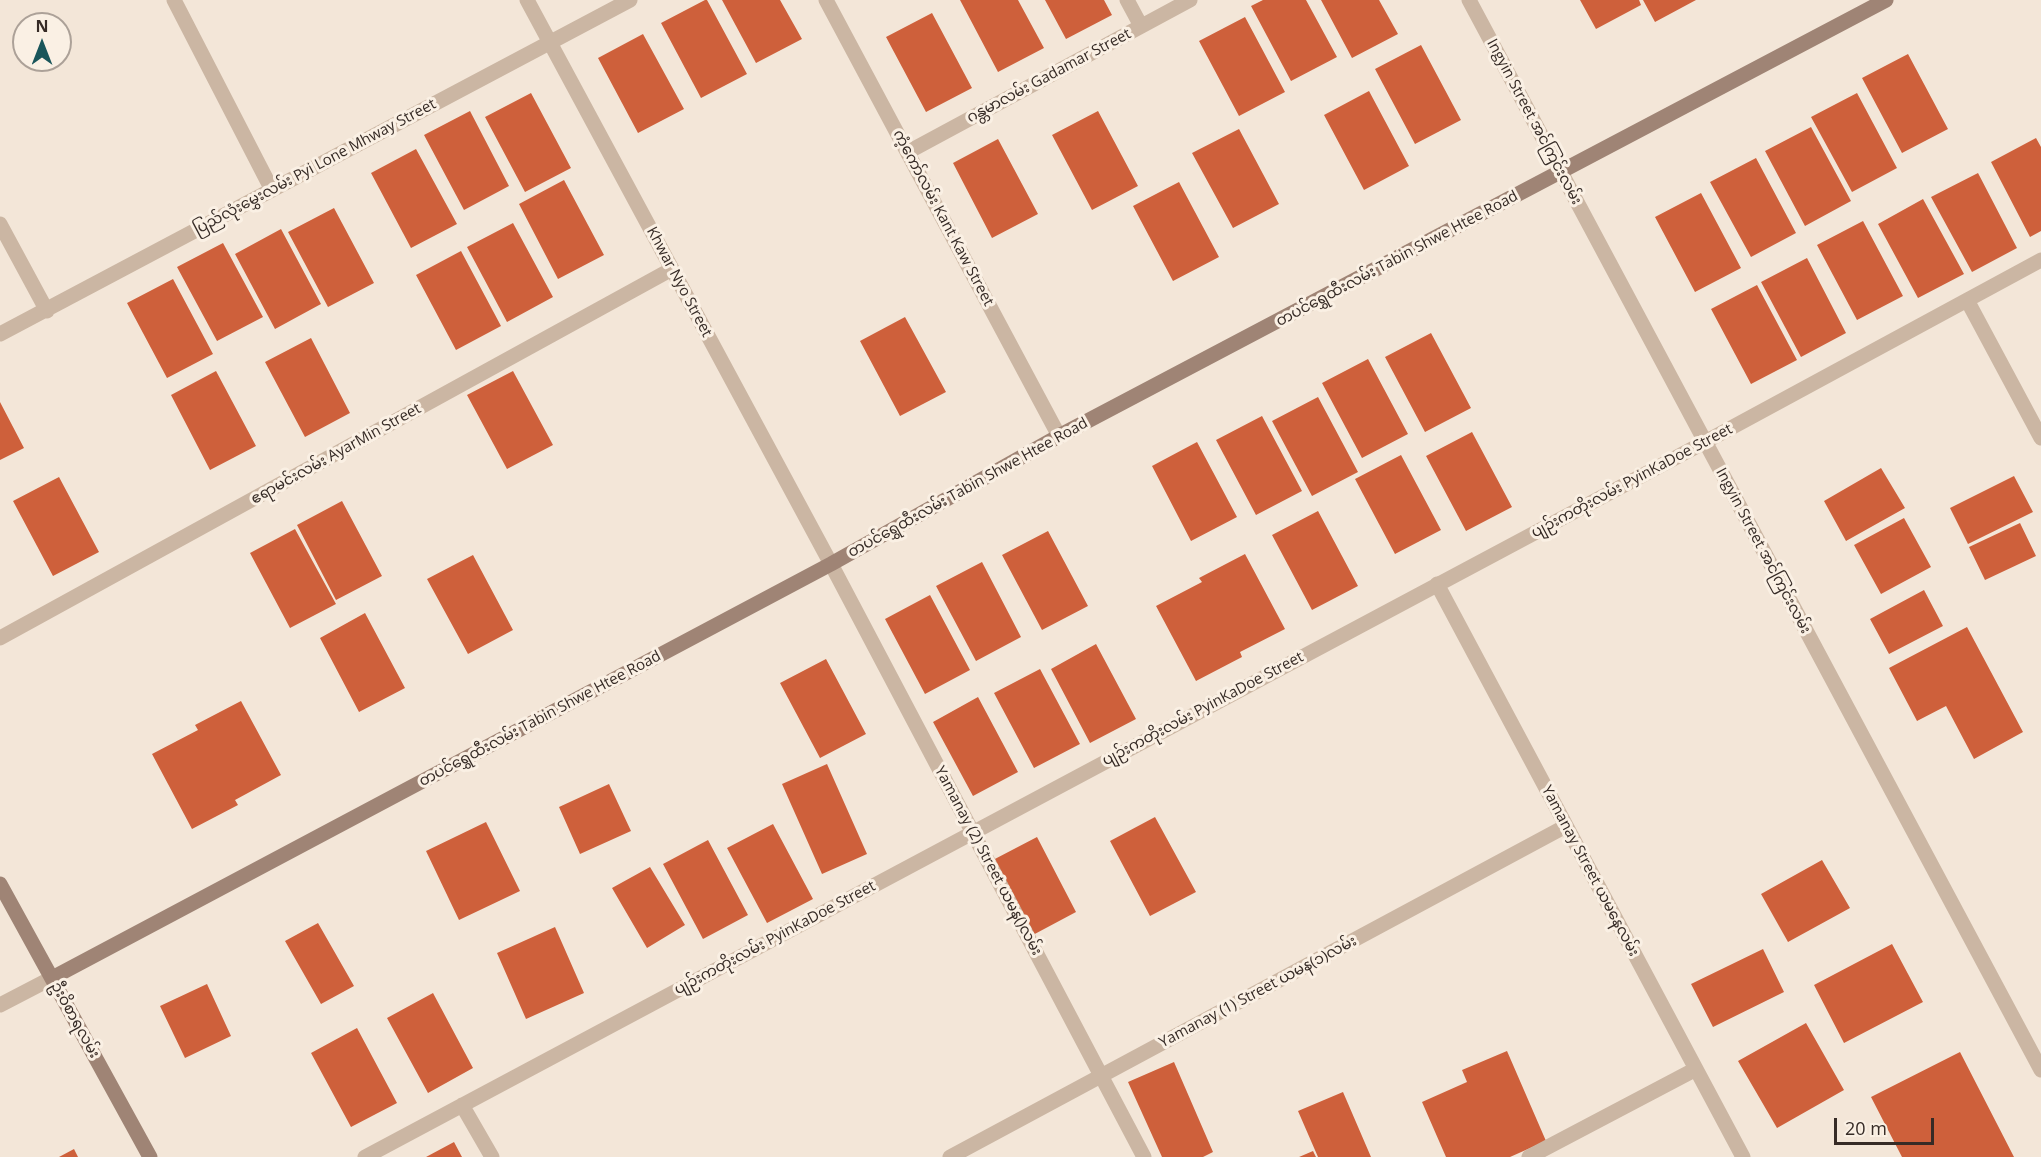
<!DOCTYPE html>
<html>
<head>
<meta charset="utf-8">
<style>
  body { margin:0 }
  #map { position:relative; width:2041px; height:1157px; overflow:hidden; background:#f3e6d8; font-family:"Open Sans",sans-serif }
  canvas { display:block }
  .north { position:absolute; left:12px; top:12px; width:60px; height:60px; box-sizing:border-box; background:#faf0e4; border:2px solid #aca198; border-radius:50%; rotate:0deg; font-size:16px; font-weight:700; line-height:24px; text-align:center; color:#362b26 }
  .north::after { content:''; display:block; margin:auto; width:21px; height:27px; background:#19555a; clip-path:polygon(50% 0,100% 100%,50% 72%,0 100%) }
  .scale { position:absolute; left:1834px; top:1118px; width:100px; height:27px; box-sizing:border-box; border:3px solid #362b26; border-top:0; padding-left:8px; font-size:18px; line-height:21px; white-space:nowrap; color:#362b26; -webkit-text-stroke:4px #faf0e4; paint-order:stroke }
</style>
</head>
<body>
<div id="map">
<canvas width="2041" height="1157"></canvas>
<div class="north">N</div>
<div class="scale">20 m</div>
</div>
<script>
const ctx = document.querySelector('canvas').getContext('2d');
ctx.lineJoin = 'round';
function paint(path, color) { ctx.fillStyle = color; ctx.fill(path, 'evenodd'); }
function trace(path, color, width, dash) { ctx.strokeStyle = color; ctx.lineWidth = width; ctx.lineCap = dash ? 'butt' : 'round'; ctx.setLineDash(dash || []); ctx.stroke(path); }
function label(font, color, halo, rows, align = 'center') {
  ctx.font = font + ' "Open Sans","Noto Sans Myanmar",sans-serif'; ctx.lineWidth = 6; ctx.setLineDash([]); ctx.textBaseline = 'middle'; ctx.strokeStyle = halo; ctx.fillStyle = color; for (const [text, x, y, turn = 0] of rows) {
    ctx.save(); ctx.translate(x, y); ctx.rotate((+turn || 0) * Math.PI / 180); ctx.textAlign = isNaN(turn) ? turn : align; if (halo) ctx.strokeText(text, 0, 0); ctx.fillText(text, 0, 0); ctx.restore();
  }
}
paint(new Path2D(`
  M705,0H707L747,74L701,98L661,23Z
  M722,0H780L802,39L756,63Z
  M960,0H1018L1044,48L998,72Z
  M1045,0H1104L1112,15L1066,39Z
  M1263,0H1306L1337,57L1291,81L1251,6Z
  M1321,0H1379L1398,34L1352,58Z
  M1580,0H1639L1641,5L1596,29Z
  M1643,0H1696L1655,22Z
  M932,13L972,88L926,112L886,37Z
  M1245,17L1285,92L1239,116L1199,41Z
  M643,34L684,109L638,133L598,58Z
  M1421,45L1461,120L1415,144L1375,69Z
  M1908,54L1948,129L1902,153L1862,78Z
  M1369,91L1409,166L1364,190L1324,115Z
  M531,93L571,168L525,192L485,117Z
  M1857,93L1897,168L1852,192L1811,117Z
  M470,111L509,186L464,210L424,135Z
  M1098,111L1138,186L1092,210L1052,135Z
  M1811,127L1851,201L1805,226L1765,151Z
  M1239,129L1279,204L1233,228L1192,153Z
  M2036,138L2041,147V231L2030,237L1991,162Z
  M998,139L1038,214L992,238L953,163Z
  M416,149L457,224L411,248L371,173Z
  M1756,158L1796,233L1751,257L1710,182Z
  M1978,173L2017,248L1972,272L1931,197Z
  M564,180L604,255L558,279L519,204Z
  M1179,182L1219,257L1173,281L1133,206Z
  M1701,193L1741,268L1695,292L1655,217Z
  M1923,199L1964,274L1918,298L1878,224Z
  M334,208L374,283L328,307L288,232Z
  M1863,221L1903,296L1857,320L1817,245Z
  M513,223L553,297L507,322L467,247Z
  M281,229L321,304L275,329L235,254Z
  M223,243L263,317L217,341L177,267Z
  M461,251L501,326L456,350L416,275Z
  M1807,258L1846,333L1801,357L1761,282Z
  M173,279L213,354L167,378L127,303Z
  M1757,285L1797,360L1751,384L1711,309Z
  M905,317L946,392L900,416L860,341Z
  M1431,333L1471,408L1425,432L1385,357Z
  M311,338L350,413L305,437L265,362Z
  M1368,359L1408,434L1362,458L1322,383Z
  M216,371L256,446L210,470L171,395Z
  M513,371L553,445L507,469L467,395Z
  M1318,397L1358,472L1312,496L1272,421Z
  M0,402L24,448L0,460Z
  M1262,416L1302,491L1256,515L1216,440Z
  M1472,432L1512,507L1466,531L1426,456Z
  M1197,442L1237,517L1191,541L1152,466Z
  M1401,455L1441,530L1395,554L1355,479Z
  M1881,468L1905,508L1846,541L1824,501Z
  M2014,476L2033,512L1968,544L1950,508Z
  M59,477L99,552L53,576L13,501Z
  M342,501L382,576L336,600L297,525Z
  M1318,511L1358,586L1312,610L1272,535Z
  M1904,518L1931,567L1881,594L1854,545Z
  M2020,523L2036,556L1985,580L1969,547Z
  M295,529L336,604L290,628L250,553Z
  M1048,531L1088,606L1042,630L1002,555Z
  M1245,554L1285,629L1240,652L1242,657L1196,681L1156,606L1202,582L1199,578Z
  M473,555L513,630L468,654L427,579Z
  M982,562L1021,637L976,661L936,586Z
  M1924,590L1943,626L1889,654L1870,619Z
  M930,595L970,670L925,694L885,619Z
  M365,613L405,688L359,712L320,638Z
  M1967,627L2023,732L1974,759L1946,706L1917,721L1889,668Z
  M1096,644L1136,719L1090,743L1051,669Z
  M826,659L866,734L820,758L780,683Z
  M1040,669L1080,744L1034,768L994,693Z
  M978,697L1018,772L973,796L933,722Z
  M241,701L281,775L235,800L238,805L192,829L152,754L198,730L195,725Z
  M827,764L867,854L822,874L782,784Z
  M609,784L631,831L580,854L559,807Z
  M1155,817L1196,892L1150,916L1110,841Z
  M486,822L520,891L459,920L426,851Z
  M773,824L813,899L767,923L727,848Z
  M1037,837L1076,912L1031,936L991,861Z
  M708,840L748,915L703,939L663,864Z
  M1822,860L1850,908L1788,942L1761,894Z
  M650,867L685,925L647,948L612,888Z
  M318,923L354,986L321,1004L285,941Z
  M555,927L584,993L526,1019L497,953Z
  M1892,944L1923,1002L1844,1043L1814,985Z
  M1763,949L1784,992L1713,1027L1691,984Z
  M207,984L231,1036L185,1058L160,1006Z
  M433,993L473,1068L428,1093L387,1018Z
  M1806,1023L1844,1090L1777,1128L1738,1061Z
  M357,1028L397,1103L351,1127L311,1053Z
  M1507,1051L1546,1141L1510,1157H1446L1422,1102L1467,1082L1462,1070Z
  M1960,1052L2014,1157H1902L1871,1097Z
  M1174,1062L1213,1152L1203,1157H1162L1128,1082Z
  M1343,1092L1371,1157H1318L1298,1111Z
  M454,1142L462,1157H426Z
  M74,1149L78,1157H59Z
  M1313,1151L1316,1157H1299Z`), '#ce603b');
trace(new Path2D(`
  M174,0L272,190
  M527,0L831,564L1144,1157
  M826,0L1059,436
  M1127,0L1141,26
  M1469,0L2041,1070
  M908,152L1190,0
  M0,224L47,311
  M1967,300L2041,438
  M0,334L630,0
  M1437,584L1743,1157
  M0,638L672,269
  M0,1005L52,978
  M462,1105L492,1157
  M365,1157L1705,442L2041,260
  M950,1157L1566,826
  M1529,1157L1696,1069`), '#cbb6a3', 15);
trace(new Path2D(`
  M0,884L150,1157
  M52,978L831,564L1059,436L1886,0`), '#9f8475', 15);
label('15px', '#362b26', '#faf0e4', [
  ["ဂန္တမာလမ်း Gadamar Street",1049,76,-28],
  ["Ingyin Street အင်ကြင်းလမ်း",1534,122,62],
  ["ပြည်လုံးမွှေးလမ်း Pyi Lone Mhway Street",315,167,-28],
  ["ကံ့ကော်လမ်း Kant Kaw Street",943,218,62],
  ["တပင်ရွှေထီးလမ်း Tabin Shwe Htee Road",1397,259,-28],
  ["Khwar Nyo Street",679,282,62],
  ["ဧရာမင်းလမ်း AyarMin Street",336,454,-29],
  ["ပျဉ်းကတိုးလမ်း PyinKaDoe Street",1632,481,-28],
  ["တပင်ရွှေထီးလမ်း Tabin Shwe Htee Road",968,488,-29],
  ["Ingyin Street အင်ကြင်းလမ်း",1763,551,62],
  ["ပျဉ်းကတိုးလမ်း PyinKaDoe Street",1203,709,-28],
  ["တပင်ရွှေထီးလမ်း Tabin Shwe Htee Road",540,719,-28],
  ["Yamanay (2) Street ယမန()လမ်း",988,861,62],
  ["Yamanay Street ယမနေလမ်း",1590,871,62],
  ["ပျဉ်းကတိုးလမ်း PyinKaDoe Street",775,938,-28],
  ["Yamanay (1) Street ယမန(၁)လမ်း",1258,992,-28],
  ["ဦးဝိစာရလမ်း",75,1020,61]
]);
</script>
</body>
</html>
